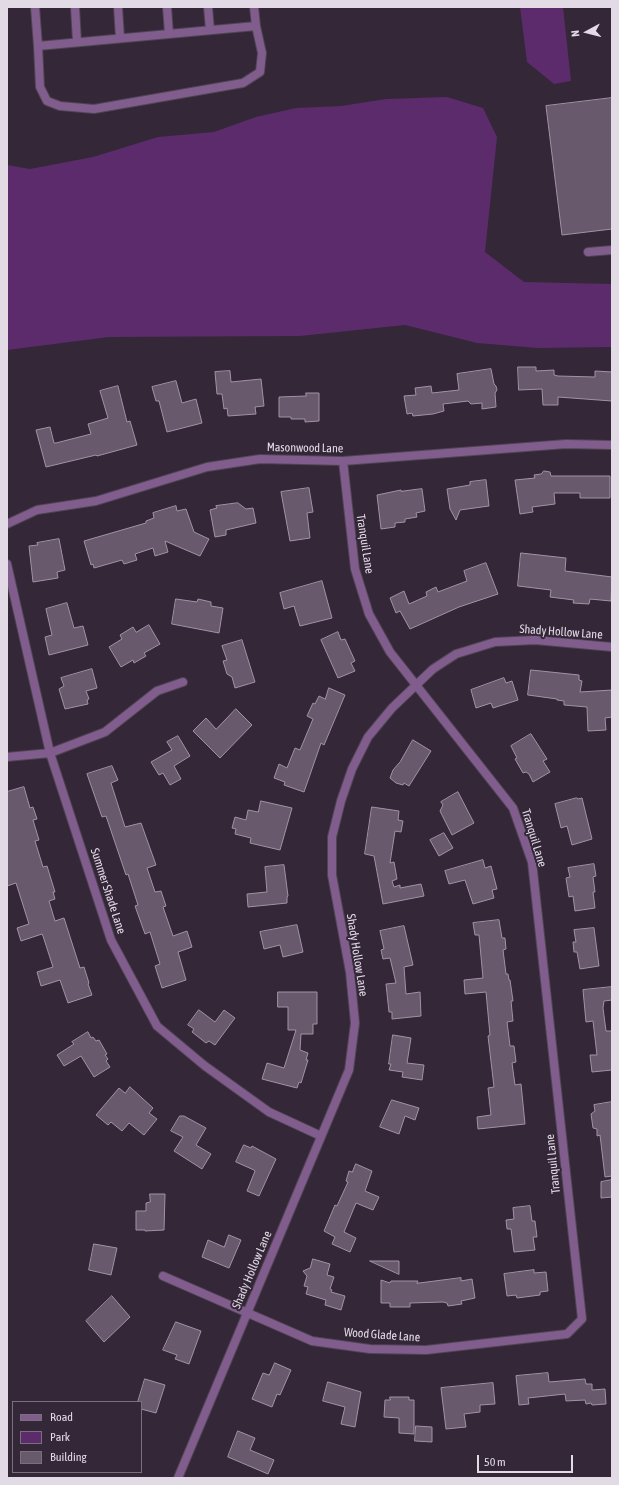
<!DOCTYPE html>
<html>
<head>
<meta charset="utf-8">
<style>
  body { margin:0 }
  #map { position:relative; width:619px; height:1485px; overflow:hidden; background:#342738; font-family:"Asap Condensed",sans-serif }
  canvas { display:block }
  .frame { position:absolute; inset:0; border:8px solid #e2dae5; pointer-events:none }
  .legend { position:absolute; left:12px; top:1401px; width:130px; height:72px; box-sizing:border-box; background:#342738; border:1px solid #7a6f7d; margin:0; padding:5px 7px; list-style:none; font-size:12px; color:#e2dae5 }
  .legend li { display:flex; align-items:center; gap:8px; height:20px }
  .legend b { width:20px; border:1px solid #7a6f7d }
  .north { position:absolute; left:567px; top:12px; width:40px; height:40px; -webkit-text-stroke:3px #342738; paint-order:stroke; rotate:263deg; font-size:11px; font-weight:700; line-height:16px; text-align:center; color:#e2dae5 }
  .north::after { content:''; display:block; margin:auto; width:14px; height:18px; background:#e2dae5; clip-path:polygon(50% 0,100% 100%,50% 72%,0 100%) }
  .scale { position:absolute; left:477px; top:1455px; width:96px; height:18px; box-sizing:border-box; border:2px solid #e2dae5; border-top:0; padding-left:5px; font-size:12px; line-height:14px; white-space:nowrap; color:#e2dae5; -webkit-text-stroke:3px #342738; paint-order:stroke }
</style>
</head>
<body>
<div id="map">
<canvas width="619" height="1485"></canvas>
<div class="frame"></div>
<ul class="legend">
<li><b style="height:5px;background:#815d8d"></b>Road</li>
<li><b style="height:11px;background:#5c2b6c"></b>Park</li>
<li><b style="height:11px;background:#68596d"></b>Building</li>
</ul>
<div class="north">N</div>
<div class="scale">50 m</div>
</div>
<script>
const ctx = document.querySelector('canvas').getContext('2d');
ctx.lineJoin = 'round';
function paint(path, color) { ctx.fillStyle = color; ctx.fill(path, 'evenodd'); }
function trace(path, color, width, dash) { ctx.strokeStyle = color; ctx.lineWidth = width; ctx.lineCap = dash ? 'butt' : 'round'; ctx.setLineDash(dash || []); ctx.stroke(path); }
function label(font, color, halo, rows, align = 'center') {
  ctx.font = font + ' "Asap Condensed",sans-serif'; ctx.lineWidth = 4; ctx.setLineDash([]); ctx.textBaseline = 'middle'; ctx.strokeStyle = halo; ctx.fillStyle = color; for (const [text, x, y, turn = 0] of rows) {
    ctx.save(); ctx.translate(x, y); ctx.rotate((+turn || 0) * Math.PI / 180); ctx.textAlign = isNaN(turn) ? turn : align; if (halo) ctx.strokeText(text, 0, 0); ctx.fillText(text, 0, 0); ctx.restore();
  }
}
paint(new Path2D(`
  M520,7H563L571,81L554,84L527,62Z
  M447,97L483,108L497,137L485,252L524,282L612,284V347L538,348L477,343L405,325L300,336L109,337L7,350V165L30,169L93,157L158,137L214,132L256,117L296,108L341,106L386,99Z`), '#5c2b6c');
const building = new Path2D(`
  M612,98V229L562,235L546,106Z
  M518,367H536V371L554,370V375L558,376L595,377V371L612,372V401L558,397V405H543L542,389L519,390Z
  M491,369L494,384L496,386L497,390L495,393L496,407L482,409V403L471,404L468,401L443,404L444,411L433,414L413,416L412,413L407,414L404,396L416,395L415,388L431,386L432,393L459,390L457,374Z
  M230,371L231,382L261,379L264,406L255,407L256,414L228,416L227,408L224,409L222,394H217L215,372Z
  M176,381L182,403L196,399L202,423L167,432L159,401H156L152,387Z
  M118,386L127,422L130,421L137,445L97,456L96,455L46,467L36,430L50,427L54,443H56L91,434L88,424L108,418L100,391Z
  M306,393H319V421L305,422V419H291V417H279V397L306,396Z
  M544,471L550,472L551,476H610V498H580V493H554L555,504L532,507L533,512L520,514L515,480L535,478L534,475L541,474Z
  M486,480L489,506L460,510L456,520L450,509L447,489L470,485V482Z
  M309,488L313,512L307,513L310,538L290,541L281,492Z
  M422,489L425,511L416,513L417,517L405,519V522L395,523V527L381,529L377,495L401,490V491Z
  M238,503L246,509L253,508L256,523L226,530V535L215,537L210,510L217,508L216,506Z
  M176,506L177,511L186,509L194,532L209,539L200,556L165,541L168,552L155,556L153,548L135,554L137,560L124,564L122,560L94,568L93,564L91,565L84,541L146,523V521L154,518L153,513Z
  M59,539L65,570L57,572L58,578L33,582L29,546L38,545L37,543Z
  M521,553L566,558L565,571L612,577L611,601L590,599L589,604L573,603L574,600L550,597L551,590L518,586Z
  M486,563L498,594L459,607L410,629L400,611L396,613L390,598L404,591L409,604L427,596L426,592L436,587L438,592L467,581L464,571Z
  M322,581L332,618L300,626L294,606L284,609L280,593Z
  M176,599L197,602L198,599L211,602V606L223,608L219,633L172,624Z
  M67,603L74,628L83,626L88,645L49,655L45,637L52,635L46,609Z
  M149,625L160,644L144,653L146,656L134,663L133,660L121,667L109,647L122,639L120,635L133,627L136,632Z
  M338,632L341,640L345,639L355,661L351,663L355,671L338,678L321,640Z
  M242,640L255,682L235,688L232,677L227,674L223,661L227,660L222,646Z
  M92,669L97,688L86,691L89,699L87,700L88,704L65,709L59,689L64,686L61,678Z
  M531,670L579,675V680L582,681L580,692L612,690V717L605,718L606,730L588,731L587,707L564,705V701L557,700V699L528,695Z
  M504,678L506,683L512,681L518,700L493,708L491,703L476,708L471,690Z
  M329,688L345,695L324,745L321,743L304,792L284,785L285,782L274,778L279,764L287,768L295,748L300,750L313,719L307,716L313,703L315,704L319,696L325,699Z
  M236,709L252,725L220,758L193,731L206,718L216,729Z
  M531,734L547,759L543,761L550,772L533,782L529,774L526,772L523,773L515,759L517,758L511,746Z
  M178,736L190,756L174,766L181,779L170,785L163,773L159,775L151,762L172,750L167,742Z
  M413,740L431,751L409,786L404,783L403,785L396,783L390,778L393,770L400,762Z
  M112,766L118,780L111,783L125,827L141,823L156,865L147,868L155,892L161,891L166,906L163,907L173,936L187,931L192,947L178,952L186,980L162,988L155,966L160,964L150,932L145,934L135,906L138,905L128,874L126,875L106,816L102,817L87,774Z
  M24,787L30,808L33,807L37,819L33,820L39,840L35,841L43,867L47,866L55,892H53L55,899L49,901L55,921L64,918L80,968L84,967L89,983L88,984L92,995L68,1003L60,980L41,986L37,972L53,967L43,936L42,934L21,941L17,928L29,924L16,883L7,886V792Z
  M458,792L474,823L452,835L440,811L443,805L441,802Z
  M577,798L578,799L582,798L592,839L572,845L567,826L561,828L555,804Z
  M261,801L292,808L280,850L250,843L251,838L235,834L236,829L232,828L235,817L246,820L248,810L258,812Z
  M372,807L399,811L398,820L403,821L401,832L395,831L390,863L394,862L397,879L392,881L394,887L400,885V888L421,884L424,896L383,904L374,856L365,854Z
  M444,833L453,848L439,856L430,840Z
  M483,860L485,868L491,866L497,889L492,890L494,898L473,904L465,880L449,884L445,871Z
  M594,864L596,876L593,877L595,892H593L595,908L575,911L573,896L569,897L566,878L570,877L568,868Z
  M284,865L288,896L287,897V903L248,907L247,894L267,892L265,867Z
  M499,920L502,938H505L506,949L503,950L506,974H508L509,980H510L513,1001H511L513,1021L507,1022L510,1046H514L516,1062L512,1063L515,1085L521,1084L525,1124L478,1129L477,1117L491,1115L488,1088L494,1087L488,1036L490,1035L486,992L465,994L464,980L483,978L479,935H475L473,923Z
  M297,925L303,952L283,957L280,945L264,949L260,932Z
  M404,926L413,965L404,967L406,994L420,992L421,1016L392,1019V1012H389L386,984L396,983L390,958L383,959L381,950L384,949L380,931Z
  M594,928L599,966L580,969L577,952H574L573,942H576L574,930Z
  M612,987V1000L604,1001L603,1008L606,1031H612V1070L592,1072L590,1055H597L593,1021L586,1022L583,990Z
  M278,992H317V1024H313V1034H301L300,1050L308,1053L306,1060H308L301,1083L299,1082L297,1088L262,1079L267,1063L284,1068L296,1030H288V1007H278Z
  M199,1010L215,1022L224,1010L235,1018L215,1045L209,1041L206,1043L192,1032L194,1029L188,1025Z
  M88,1032L91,1038L93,1037L96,1041L99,1040L107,1054L105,1055L108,1059L106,1061L110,1067L94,1077L81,1056L64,1066L57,1055L74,1044L72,1042Z
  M393,1035L411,1038L407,1063L424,1065L422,1080L402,1077L403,1072L389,1070L391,1064H389Z
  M130,1087L153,1108L149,1113L157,1119L144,1135L129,1123L122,1131L111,1122L108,1125L96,1115L119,1088L125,1093Z
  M392,1100L419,1108L415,1120L405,1116L399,1134L380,1127Z
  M612,1102V1176L605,1177L600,1135L597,1136V1129L593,1128L591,1114L595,1111L594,1105Z
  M180,1116H184L206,1128L196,1145L211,1154L202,1169L174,1151L183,1137L171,1131Z
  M244,1145L251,1148L252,1146L276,1159L259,1196L247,1191L255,1171L254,1170L236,1162Z
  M356,1164L372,1171L365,1191L379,1197L373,1210L356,1203L344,1232L356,1238L350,1252L332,1244L335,1237L324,1231L335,1205L337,1206L348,1182L346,1181L349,1171L352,1172Z
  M612,1180V1197L601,1198V1182Z
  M150,1194H165L164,1230L145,1231V1230H136V1211H146V1203L150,1202Z
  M530,1206L532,1221H535L537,1237H533L535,1250L514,1252L511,1229H507L506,1220L514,1219L513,1208Z
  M229,1235L241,1240L229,1268L202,1257L208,1240L224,1247Z
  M94,1244L117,1248L111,1275L89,1270Z
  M313,1259L330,1264L327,1275L334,1277L330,1289L332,1290L331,1292L345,1296L341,1310L325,1305L326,1300L306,1294L308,1287L304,1286L307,1276L303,1271L310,1268Z
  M370,1261H399V1274Z
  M534,1270V1273L546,1272L548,1291L540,1292V1295L517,1298L516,1295L507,1296L504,1274Z
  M461,1278V1281L472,1279L475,1298L461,1301L462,1304L448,1306L447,1303L443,1302L410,1303V1307H390V1303H381V1280L390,1283L391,1281H418L417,1283Z
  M112,1296L130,1317L104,1342L86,1321Z
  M176,1322L201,1331L189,1364L175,1359L177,1355L163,1350Z
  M275,1363L291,1370L280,1395L277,1394L272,1407L252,1399L263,1373L269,1375Z
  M548,1373L549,1382L585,1379L586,1384H592V1390L605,1389L606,1404L592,1405L591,1403L586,1404L585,1400L566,1401L565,1394L528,1398L529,1404L519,1405L516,1376Z
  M145,1379L165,1385L156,1413L141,1409V1402H138Z
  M328,1382L361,1392L355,1427L341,1424L345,1407L323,1401Z
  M493,1383L495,1404L480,1405V1412L464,1414L466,1427L446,1429L441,1388Z
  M390,1397H409V1400H414V1434L399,1433V1418L384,1417L385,1400H390Z
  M416,1426L432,1427V1442L415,1441Z
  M238,1431L255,1438L250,1450L274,1460L268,1474L228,1457Z`);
paint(building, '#68596d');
trace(building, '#a292a7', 1);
const service = new Path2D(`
  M35,7L38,46L256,26L254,7
  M75,7L77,42
  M118,7L120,38
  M167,7L169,34
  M208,7L210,30
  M38,46L40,87L47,101L60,106L94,109L243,83L260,72L262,53L256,26
  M588,252L612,250`);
const minor = new Path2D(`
  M7,524L37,510L96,501L207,467L260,459L343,461L566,444L612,445
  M7,564L50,753L111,940L157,1026L205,1066L269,1112L321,1136
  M7,757L50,753L105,732L157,691L183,682
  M163,1276L312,1341L370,1349L426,1350L567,1334L582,1319L532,862L513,808L390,652L369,614L355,569L343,461
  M178,1478L349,1070L355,1023L350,972L332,875V837L341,801L352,769L368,737L392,708L433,669L456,654L495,642L535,640L612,647`);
trace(service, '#504454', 10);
trace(minor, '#504454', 10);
trace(service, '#815d8d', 8);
trace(minor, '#815d8d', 8);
label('12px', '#e2dae5', '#342738', [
  ["Masonwood Lane",305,448,1],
  ["Tranquil Lane",365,544,81],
  ["Shady Hollow Lane",561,632,4],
  ["Tranquil Lane",534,838,73],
  ["Summer Shade Lane",108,891,72],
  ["Shady Hollow Lane",357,955,81],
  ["Tranquil Lane",553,1164,-96],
  ["Shady Hollow Lane",252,1270,-67],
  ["Wood Glade Lane",382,1335,4]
]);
</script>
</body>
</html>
